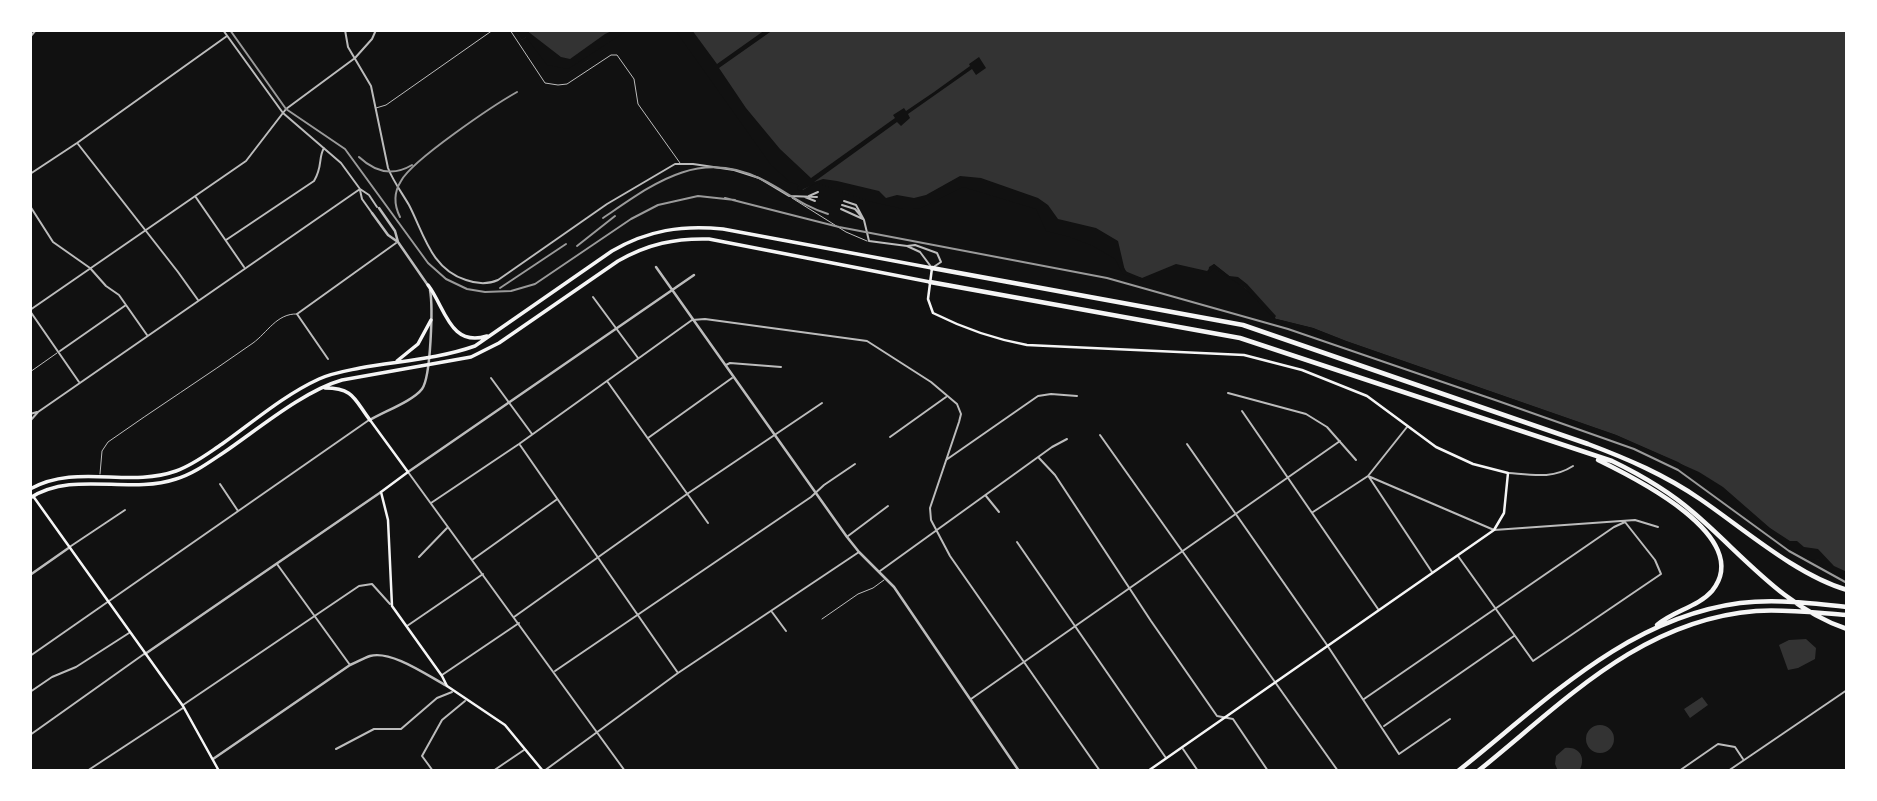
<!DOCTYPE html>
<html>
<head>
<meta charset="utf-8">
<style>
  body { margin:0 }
  #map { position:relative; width:1877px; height:801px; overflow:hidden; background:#111; font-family:"Space Grotesk",sans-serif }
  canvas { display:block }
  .frame { position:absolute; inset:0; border:32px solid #fff; pointer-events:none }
</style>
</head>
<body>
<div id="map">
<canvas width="1877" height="801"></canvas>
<div class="frame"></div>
</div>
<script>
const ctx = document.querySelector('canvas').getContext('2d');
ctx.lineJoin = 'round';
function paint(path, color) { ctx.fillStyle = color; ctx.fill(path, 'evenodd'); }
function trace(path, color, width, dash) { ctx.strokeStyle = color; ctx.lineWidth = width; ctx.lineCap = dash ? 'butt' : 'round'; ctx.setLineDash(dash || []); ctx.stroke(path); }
paint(new Path2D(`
  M514,30H624L568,65L529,35L522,40Z
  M678,30H1847V574L1820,560L1809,558L1717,488L1678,462L1616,435L1346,341L1313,328L1276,319L1259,299L1214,264L1207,271L1176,264L1142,278L1128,274L1117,257L1071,233L1038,206L961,183L907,206L823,181L816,182L803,190Z
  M1806,639L1816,648L1815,659L1798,668L1788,670L1779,645L1789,640Z
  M1702,697L1708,705L1690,718L1684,709Z
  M1586 739a14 14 0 1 1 28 0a14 14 0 1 1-28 0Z
  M1565,748C1579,746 1587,758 1579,771H1558L1555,764L1556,756Z`), '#333');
paint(new Path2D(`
  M514,30H526L561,57L570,59L605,34L614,30H628L568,69L547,65L526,37L522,40Z
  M675,30H692L717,64L765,30H773L719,68L746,108L780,149L811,178L895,118L893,115L904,108L906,111L934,92L970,66L969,64L979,57L986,68L976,75L972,69L908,114L910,118L901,126L897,122L814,182L823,179L837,181L879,191L886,198L897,195L914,198L926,195L960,176L981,178L1038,198L1048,205L1058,219L1096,228L1118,241L1125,271L1142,278L1144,281L1123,274L1115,259L1093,246L1070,237L1046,231L1036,209L963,187L921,208L913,209H903L868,201L817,183L799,191L797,188L799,185L790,182L771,165Z
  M1214,264L1229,276L1238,277L1247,284L1276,316L1274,319L1245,288L1214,268L1208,274L1209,267Z
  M1277,319L1313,328L1346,341L1616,435L1699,472L1723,487L1770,528L1790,541H1797L1804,547L1818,549L1834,566L1847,572V577L1824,568L1820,560L1806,559L1676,465L1643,449L1344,345L1312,331L1274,322Z`), '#111');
trace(new Path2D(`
  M510,30L545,83L558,85L567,84L611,55H617L634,79L638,104L680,163
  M376,108L386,105L493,30
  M792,198L846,232L867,241
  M30,372L57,353
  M100,474L102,451L108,442C156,408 205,377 253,343C267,333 277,313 297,314
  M822,619L858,594L873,588L884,580`), '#bcbcbc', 1);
trace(new Path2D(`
  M223,30L283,113L341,163L360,189L369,195L377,207
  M345,30L348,47L371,86L388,168C393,181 402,193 409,205C424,234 431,269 466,280C477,284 487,285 498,280L607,204L675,164H693L734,170L759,178L789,196L817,197
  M30,37L36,30
  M78,144L178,272L198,300
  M30,174L77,143L227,36
  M360,190L362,199L372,213
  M195,196L244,267
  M809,196L818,192
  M805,197L815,201
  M844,201L856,205L864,220L869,241L907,246L915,245L937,253L941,262L932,268L920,252L907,246
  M842,205L855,209L861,216
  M30,206L53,242L90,268L106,286L119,295L147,335
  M841,209L863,219
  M226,240L314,181C323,166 318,158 324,148
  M593,297L638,358
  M30,310L246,161L286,109L355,58L372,39L376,30
  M30,311L79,382
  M60,351L126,305
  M328,359L297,314L396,243
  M726,365L730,363L781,367
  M491,378L532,434
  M607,381L708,523
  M1228,393L1306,414L1327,427L1356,460
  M1242,411L1378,609
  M30,414L37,412
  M30,421L38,412L360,189
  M1100,435L1338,771
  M890,437L946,397
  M648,438L732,378
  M1187,444L1325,642L1399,754L1450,719
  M520,445L678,673
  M1039,458L1055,475L1151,621L1217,716L1233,719L1268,771
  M946,460L1038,396L1051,394L1077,396
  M408,472L625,771
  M1509,473C1533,475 1553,479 1573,466
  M1368,476L1494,530L1635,520L1658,527
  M1369,477L1432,572
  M220,484L238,511
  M986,496L999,512
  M431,503L519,444L692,320L705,319L867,341L931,382L957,404L961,414L959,422L930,508L931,520L950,556L1100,771
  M1313,512L1368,476L1407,427
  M848,536L888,506
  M1017,542L1166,758
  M71,546L125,510
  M1458,556L1533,661L1661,574L1655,560L1625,522
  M419,557L447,528
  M472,560L556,500
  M277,564L350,665
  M880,571L1052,447L1067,439
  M772,612L786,631
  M514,617L687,494L822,403
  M407,626L483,574
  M30,656L369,420
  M555,671L811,497L824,485L855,464
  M442,675L519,623
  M30,692L52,677L76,667L129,633
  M971,699L1340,441
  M1364,699L1614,527L1625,522
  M183,705L359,586L372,584L390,604
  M1384,726L1514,636
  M30,735L144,654
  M336,749L374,729H401L437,698L452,692
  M1183,749L1198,771
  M87,771L183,708
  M433,771L422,756L442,720L465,701
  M493,771L524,750
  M544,771L678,673L859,552
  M1679,771L1718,744L1735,747L1743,759
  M1728,771L1847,690`), '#bcbcbc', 2);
trace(new Path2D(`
  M379,208L395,231L398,242
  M372,213L388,235L398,242L427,284
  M656,267L847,537L859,552L894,587L1019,771
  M370,420C383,412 413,401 422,389C431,377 433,306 430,290
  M408,472L694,275
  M30,575L70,547
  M145,654L381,492
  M213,759L350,665C357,662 364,658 370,656C392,650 428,676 447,686`), '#bcbcbc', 2.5);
trace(new Path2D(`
  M932,268L928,299L933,313C963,328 994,339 1027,345L1244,355L1302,370L1367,396L1436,447L1473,464L1508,473L1504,513L1494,530L1148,771
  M370,420L408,472L381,492L388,520L392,606L442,676L447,686L505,725L543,771
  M33,496L183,706L219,771`), '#f5f5f5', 2.5);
trace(new Path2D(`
  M428,285C445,307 450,348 487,336
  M397,361L418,344L431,320
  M325,388C354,388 354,399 370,420
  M30,489C76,463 128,488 176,471C193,465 207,454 222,444C253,422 284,395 319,379C332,373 346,371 360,368C399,361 438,359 475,346L612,251C648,230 682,225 723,229L932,268
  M30,498C74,470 128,495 176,479C193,474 208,463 223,453C257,430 303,391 342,380L471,357L499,343L618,261C648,244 675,238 709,239L930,282`), '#f5f5f5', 3.5);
trace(new Path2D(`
  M932,268L1243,325L1588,444C1628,459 1665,475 1700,499C1744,529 1796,575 1847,590
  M930,282L1240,338L1612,461C1641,475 1669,491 1694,513C1743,555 1784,608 1847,629
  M1598,460C1633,477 1756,537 1712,591C1698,607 1673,611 1657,625
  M1458,771C1544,703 1626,618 1740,603C1775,599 1812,603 1847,607
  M1478,771C1563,703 1640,620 1756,611C1787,609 1817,613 1847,615`), '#f5f5f5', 4.5);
trace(new Path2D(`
  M230,30L286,109L345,149L428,263L446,279L467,289L485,292L511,291L535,284L631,219L658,205L698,196L735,200
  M359,157C375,172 392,177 412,165
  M725,198L839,227L1107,278L1288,329L1498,401L1634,449L1678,470L1789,551L1847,583
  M400,217C394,205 394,192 401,181C412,160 494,105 517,92
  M603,218C653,184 698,148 761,179C786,191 800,205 828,214
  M577,246L615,216
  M500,288L566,244`), '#9a9a9a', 2);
</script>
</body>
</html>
